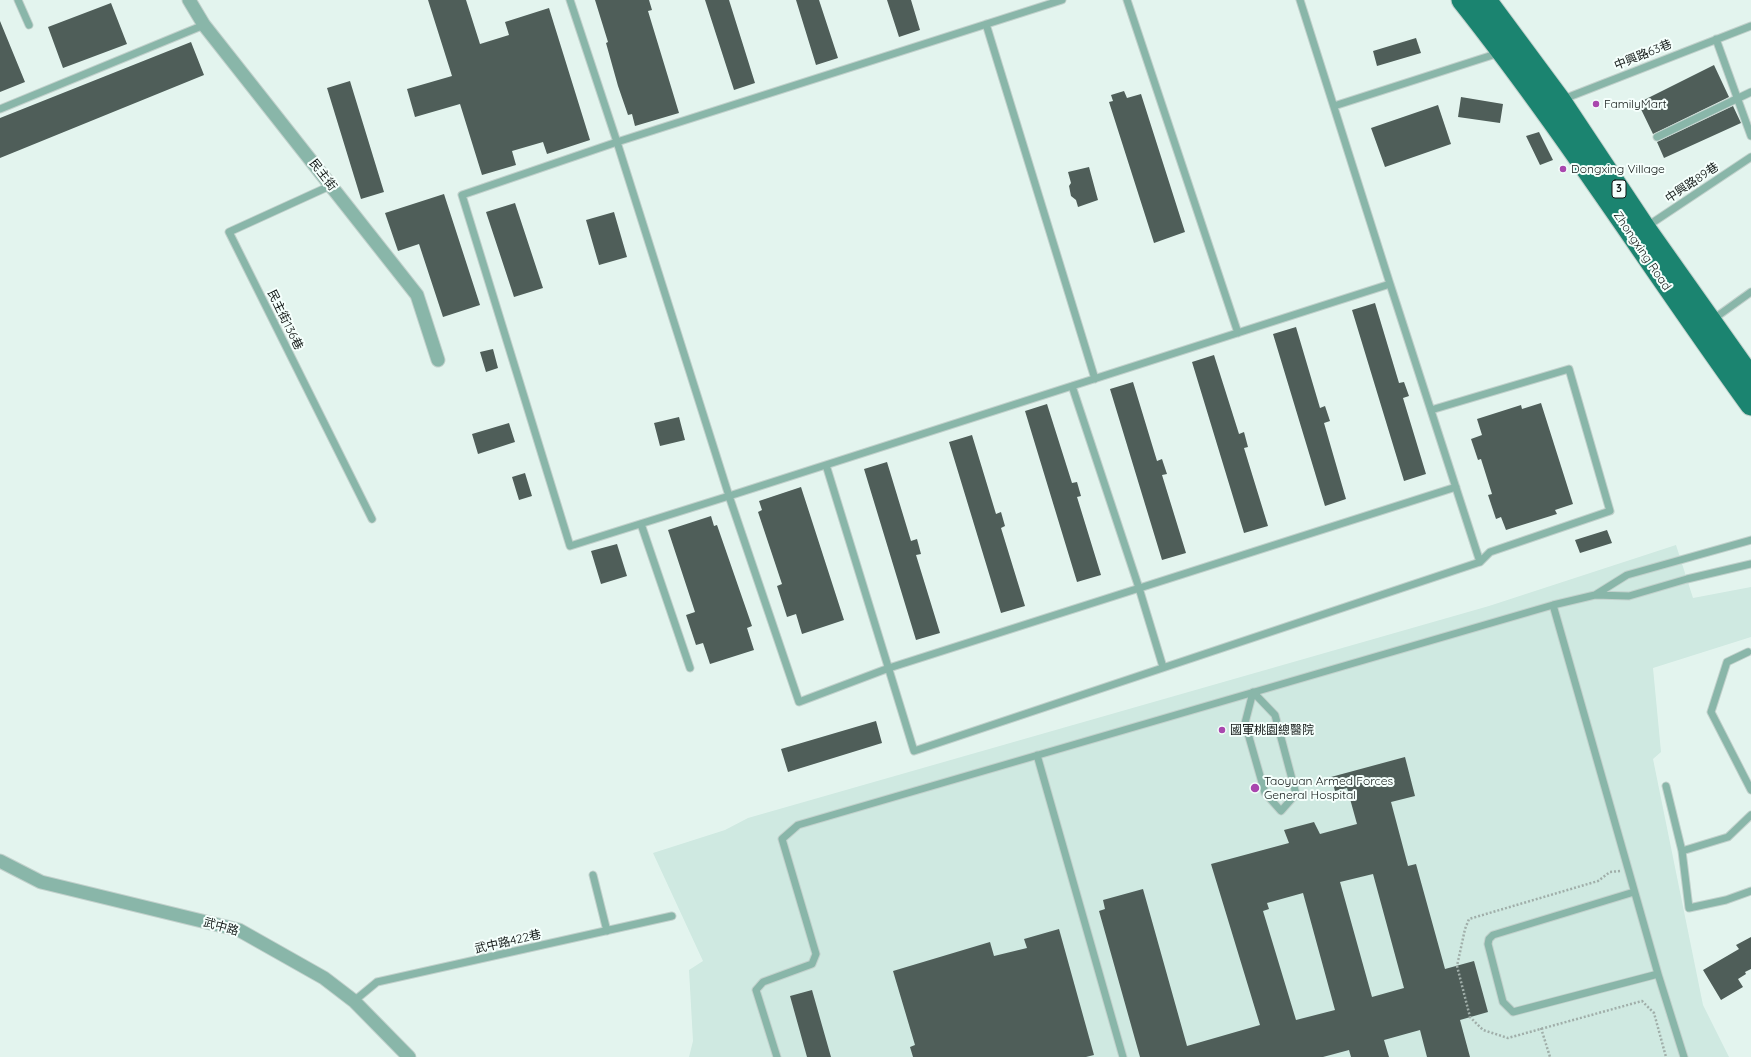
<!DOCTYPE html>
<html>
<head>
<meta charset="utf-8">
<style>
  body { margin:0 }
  canvas { display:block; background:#e3f4ee }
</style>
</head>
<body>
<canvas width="1751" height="1057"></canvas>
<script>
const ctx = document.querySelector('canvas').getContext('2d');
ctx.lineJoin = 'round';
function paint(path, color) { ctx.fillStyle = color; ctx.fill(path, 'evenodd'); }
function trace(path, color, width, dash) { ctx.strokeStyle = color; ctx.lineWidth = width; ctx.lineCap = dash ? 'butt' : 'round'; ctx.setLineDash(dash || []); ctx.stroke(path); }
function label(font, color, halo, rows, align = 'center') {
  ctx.font = font + ' Quicksand,"Noto Sans TC",sans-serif'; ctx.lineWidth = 4; ctx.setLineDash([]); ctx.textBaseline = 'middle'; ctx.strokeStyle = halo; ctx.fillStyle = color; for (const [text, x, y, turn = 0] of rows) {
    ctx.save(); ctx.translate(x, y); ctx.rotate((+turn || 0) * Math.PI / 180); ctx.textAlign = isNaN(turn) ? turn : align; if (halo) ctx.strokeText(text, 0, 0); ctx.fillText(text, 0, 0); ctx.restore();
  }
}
paint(new Path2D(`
  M1676,545L1693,598L1751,587V637L1653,668L1661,752L1653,759L1703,1005L1729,1057H689L693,1041L689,970L703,961L653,853L725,830L748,818L1489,606Z`), '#cfe9e1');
paint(new Path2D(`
  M428,0H466L480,44L509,35L505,22L549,8L590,140L547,154L543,142L512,151L516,165L482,175L460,104L415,117L407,89L452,76Z
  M595,0H649L652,10L648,11L679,113L635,126L632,114L628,115L618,86L606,43L608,42Z
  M705,0H729L755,83L734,90Z
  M796,0H819L838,58L816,65Z
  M887,0H911L920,30L899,37Z
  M111,3L127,44L63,68L48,27Z
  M0,21L25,82L0,92Z
  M1416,38L1421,53L1377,66L1373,51Z
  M191,42L204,75L0,158V118Z
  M1714,65L1729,97L1653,134L1638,103Z
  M350,81L384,192L361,199L327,88Z
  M1124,91L1127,98L1141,94L1185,232L1154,243L1109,102L1113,101L1111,95Z
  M1461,97L1503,104L1500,123L1458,117Z
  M1438,105L1451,144L1385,167L1371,128Z
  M1733,106L1741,123L1664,158L1657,142Z
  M1539,132L1553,160L1540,165L1526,136Z
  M1089,167L1098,200L1078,207L1076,200L1071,196L1069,186L1071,183L1068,172Z
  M444,194L480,305L443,317L419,244L398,251L385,213Z
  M515,203L543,288L514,297L486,212Z
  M614,212L627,257L599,265L586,220Z
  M1375,303L1399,383L1404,382L1409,396L1403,398L1426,474L1404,481L1352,310Z
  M1296,327L1320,408L1325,406L1330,421L1324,423L1346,499L1325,506L1273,334Z
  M493,349L498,368L486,372L480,352Z
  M1214,355L1239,434L1244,432L1248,447L1244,448L1268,526L1244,533L1192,362Z
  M1133,382L1157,461L1162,459L1167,474L1162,475L1186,553L1162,560L1110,389Z
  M1541,403L1573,504L1555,510L1557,514L1506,530L1501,517L1496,519L1488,495L1492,494L1481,459L1478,460L1471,439L1482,435L1477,419L1521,405L1522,409Z
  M1047,404L1072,483L1077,482L1081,496L1077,497L1101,575L1077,582L1025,411Z
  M679,417L685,440L660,446L654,423Z
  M509,423L515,442L478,454L472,434Z
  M972,435L996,514L1001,512L1005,526L1001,528L1025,606L1001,613L949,442Z
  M887,462L911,541L917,539L921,554L916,555L940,633L916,640L864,469Z
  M525,473L532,496L519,500L512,477Z
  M801,487L844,620L802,634L796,614L787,617L777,586L782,584L758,512L762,510L759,501Z
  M711,516L714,526L717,525L752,626L747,628L754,650L710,664L703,643L696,645L686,615L695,612L668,530Z
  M1607,530L1612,543L1580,553L1575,540Z
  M617,544L627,576L601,584L591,551Z
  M876,721L882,743L788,772L781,749Z
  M1405,757L1415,796L1391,802L1408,866L1416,864L1445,969L1474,961L1488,1012L1460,1020L1470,1057H1427L1420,1030L1384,1040L1389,1057H1351L1349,1050L1323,1057H1140L1099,911L1105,909L1103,900L1143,889L1187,1046L1260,1025L1211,864L1289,843L1284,830L1314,822L1320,834L1357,824L1347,788L1335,791L1331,777ZM1373,874L1404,988L1372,997L1340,882ZM1303,893L1335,1010L1296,1020L1263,911L1269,909L1267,903Z
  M1059,929L1094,1055L1086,1057H913L910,1047L915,1045L893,971L990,942L994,956L1027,948L1024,939Z
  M1751,937V969L1745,972L1746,974L1738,979L1743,987L1721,1000L1703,970L1739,949L1736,945Z
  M812,990L831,1057H807L790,996Z`), '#4f5e59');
const lane = new Path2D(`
  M18,0L29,25
  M570,0L617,142L462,195L570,546L729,496L799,702L889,668L1456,487
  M1062,0L617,142L729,496L1390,284L1300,0
  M1127,0L1238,333
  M986,24L1095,379
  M1716,39L1751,136
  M1561,100L1751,26
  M1334,106L1499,53
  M0,109L204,25
  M1657,137L1751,92
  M332,185L229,232L372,519
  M1646,227L1751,157
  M1712,320L1751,292
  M1072,386L1139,588L1163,667
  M1431,410L1569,369L1610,511L1490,552L1480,562
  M826,465L914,751L1480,562L1390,284
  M641,524L690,668
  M1595,595L1627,575L1751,540
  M1553,605L1658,974L1684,1057
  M1748,652L1727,662L1711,712L1751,790
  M1253,692L1275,715L1296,794L1281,811L1265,793L1245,723Z
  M1037,755L1123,1057
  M1666,786L1682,851L1689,908L1726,900L1751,891
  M1682,851L1728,837L1751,815
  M593,875L607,931
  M1634,892L1493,935L1489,939L1488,944L1503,1002L1513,1012L1658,974
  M354,1001L377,982L672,916
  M777,1057L756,990L763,982L812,964L816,954L782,839L798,825L1553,605L1595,595L1629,596L1687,579L1751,564`);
const street = new Path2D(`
  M189,0L204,25L417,295L438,360
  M0,861L41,882L239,930L324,978L354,1001L409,1057`);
const primary = new Path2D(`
  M1462,0C1565,130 1654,271 1751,405
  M1486,0L1560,100L1645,228L1751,378`);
trace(lane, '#c2d1cc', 9);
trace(street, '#c2d1cc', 15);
trace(primary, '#c2d1cc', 23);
trace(new Path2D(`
  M1620,871L1610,872L1598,881L1469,919L1465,929L1457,966L1470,1017L1483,1030L1508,1038L1642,1001L1654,1013L1666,1057
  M1541,1028L1550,1057`), '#a0aea9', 2.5, [2, 2]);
trace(lane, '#89b6a9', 7);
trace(street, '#89b6a9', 13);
trace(primary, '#1b8470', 21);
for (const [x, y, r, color] of [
  [1596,104,4,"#a947ae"],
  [1563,169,4,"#a947ae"],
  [1222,730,4,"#a947ae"],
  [1255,788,5,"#a947ae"]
]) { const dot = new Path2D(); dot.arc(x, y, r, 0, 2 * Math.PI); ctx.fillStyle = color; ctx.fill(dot); trace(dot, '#f5fffc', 1.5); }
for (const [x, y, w] of [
  [1619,189,14]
]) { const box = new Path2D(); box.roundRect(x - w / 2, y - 9, w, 18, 3); ctx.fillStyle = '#f5fffc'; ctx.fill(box); trace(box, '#131917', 1); }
label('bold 11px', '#131917', null, [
  ["3",1619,189]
]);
label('12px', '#131917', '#f5fffc', [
  ["中興路63巷",1643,55,-22],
  ["民主街",323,175,52],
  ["中興路89巷",1692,183,-34],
  ["Zhongxing Road",1642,251,56],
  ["民主街136巷",285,320,64],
  ["武中路",221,927,16],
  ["武中路422巷",508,942,-13]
]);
label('12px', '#131917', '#f5fffc', [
  ["FamilyMart",1604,104],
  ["Dongxing Village",1571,169],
  ["國軍桃園總醫院",1230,730],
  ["Taoyuan Armed Forces",1264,781],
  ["General Hospital",1264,795]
], 'left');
</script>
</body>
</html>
